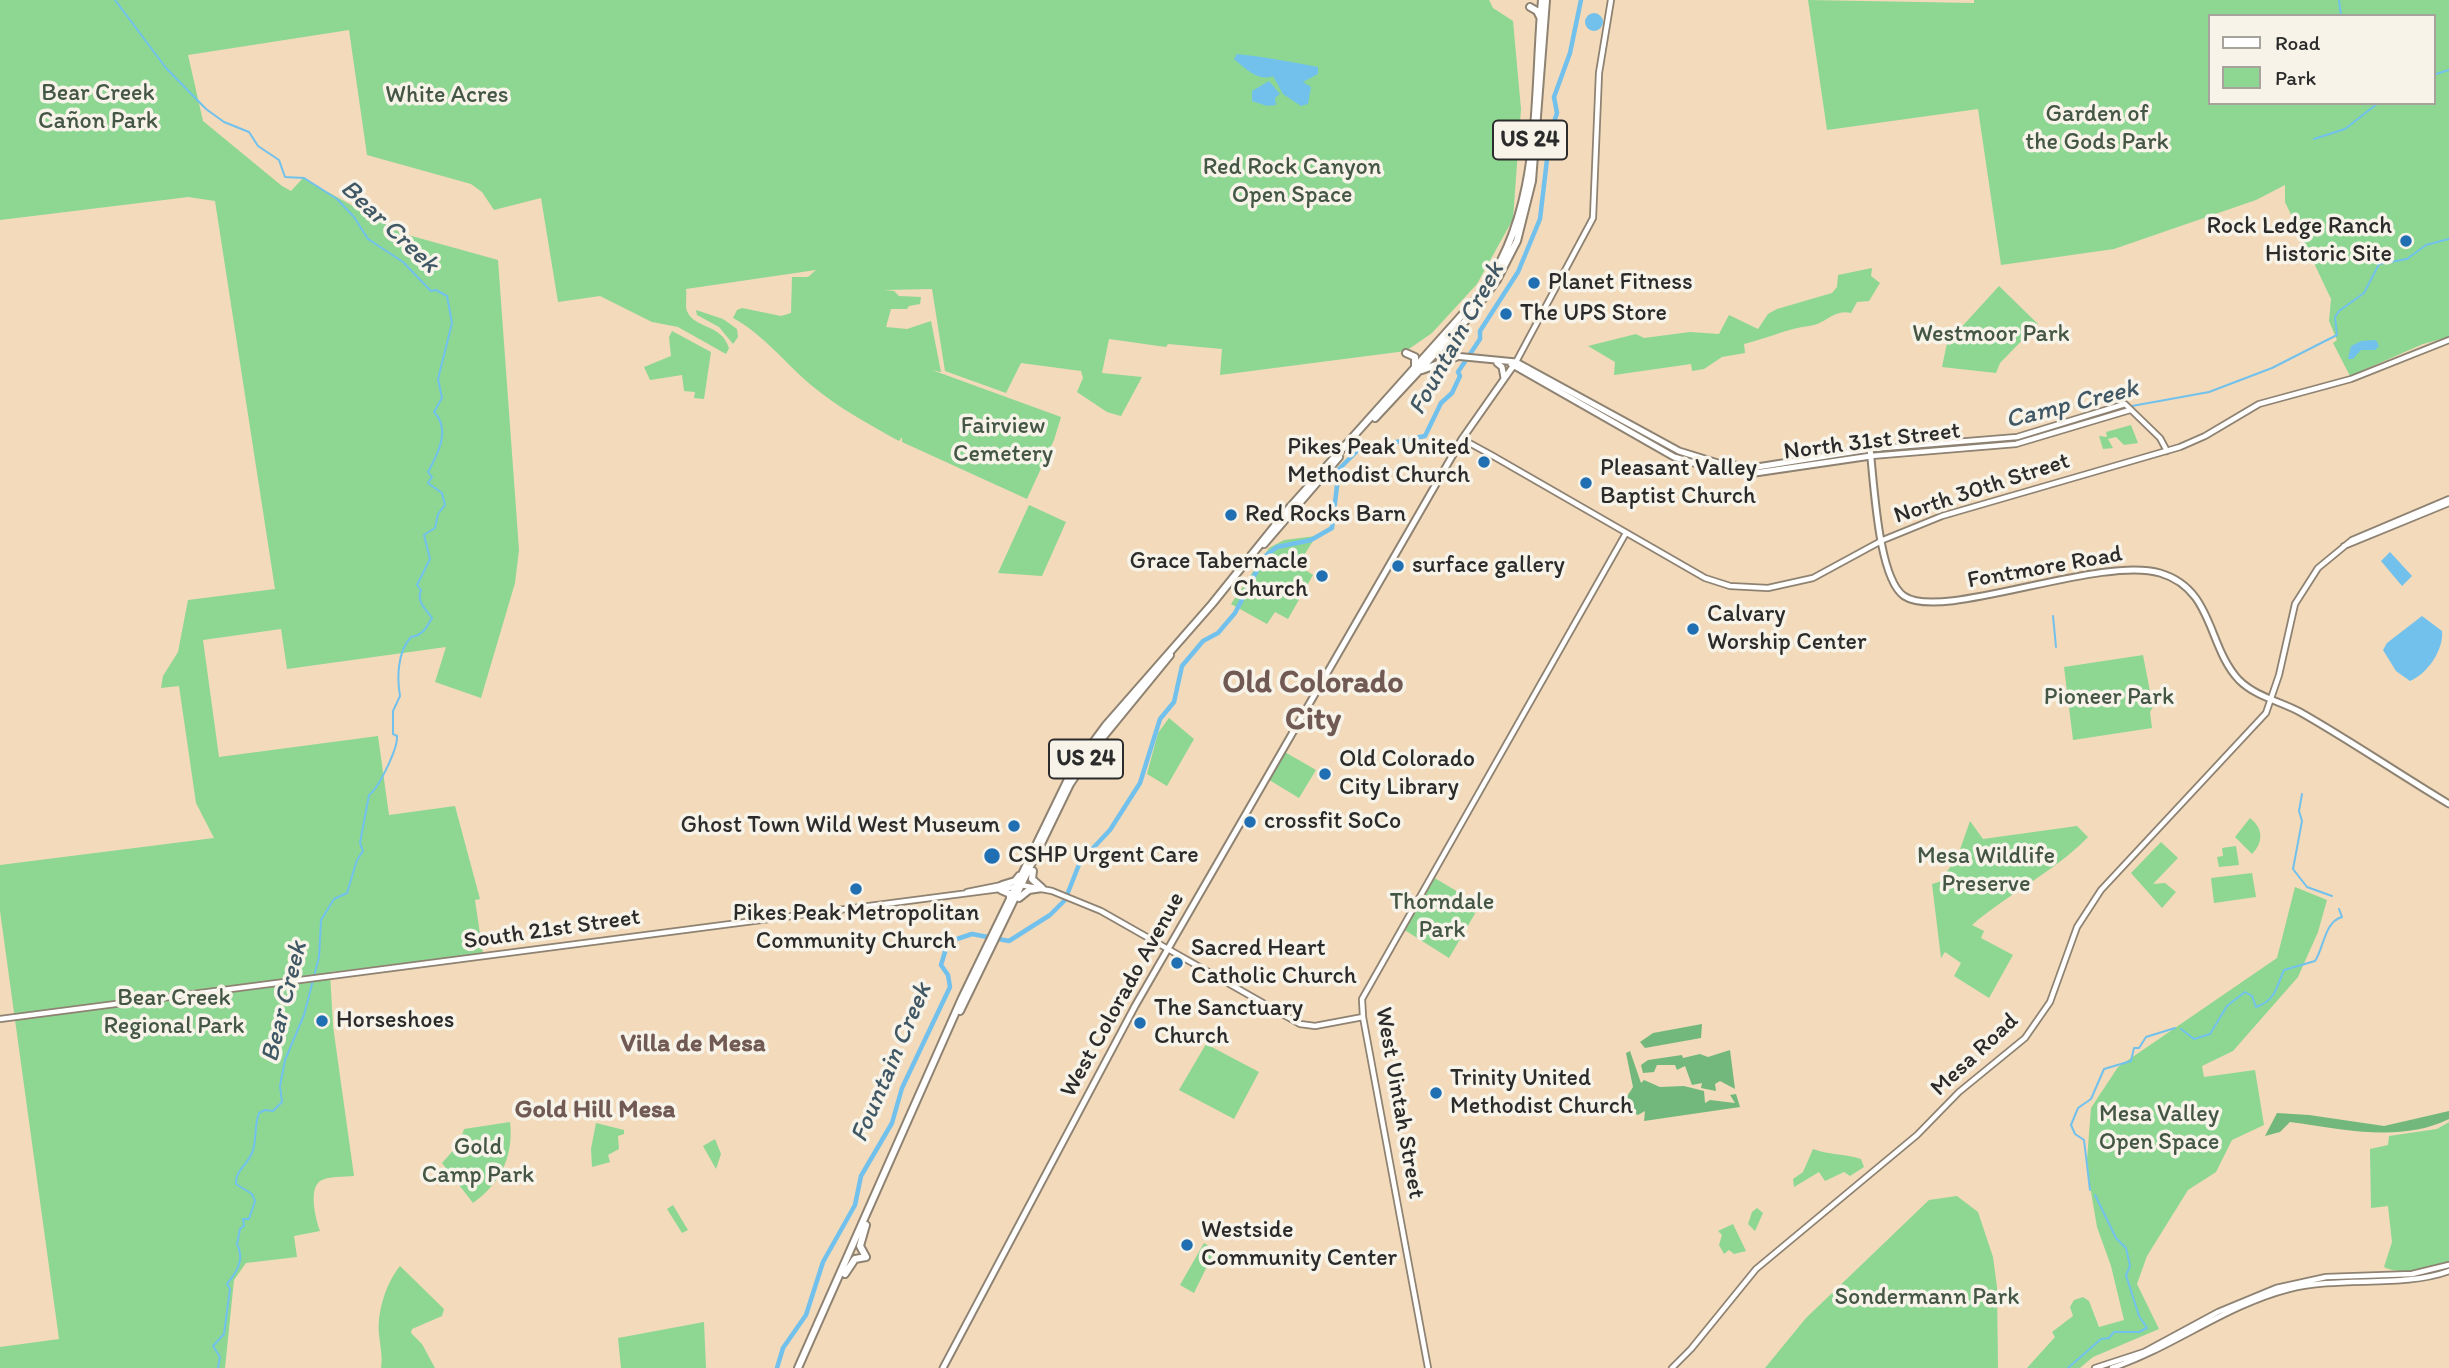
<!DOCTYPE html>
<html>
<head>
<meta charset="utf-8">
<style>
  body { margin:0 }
  #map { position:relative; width:2449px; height:1368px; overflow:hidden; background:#f2daba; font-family:Itim,sans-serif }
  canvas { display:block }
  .legend { position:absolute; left:2208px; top:14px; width:228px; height:91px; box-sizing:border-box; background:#f7f3e8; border:2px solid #a5a39c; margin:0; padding:9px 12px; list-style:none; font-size:21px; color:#2b2b2b }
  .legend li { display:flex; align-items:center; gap:14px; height:35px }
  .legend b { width:35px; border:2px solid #a5a39c }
</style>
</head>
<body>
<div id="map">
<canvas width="2449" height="1368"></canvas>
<ul class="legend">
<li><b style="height:9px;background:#fff"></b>Road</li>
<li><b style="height:19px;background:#8dd793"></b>Park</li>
</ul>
</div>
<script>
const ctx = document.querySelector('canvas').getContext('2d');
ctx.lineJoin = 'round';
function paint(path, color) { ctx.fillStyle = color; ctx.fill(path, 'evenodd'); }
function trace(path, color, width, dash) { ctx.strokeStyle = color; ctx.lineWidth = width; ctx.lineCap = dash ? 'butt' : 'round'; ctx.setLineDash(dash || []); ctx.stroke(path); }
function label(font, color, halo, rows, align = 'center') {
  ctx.font = font + ' Itim,sans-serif'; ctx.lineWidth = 7; ctx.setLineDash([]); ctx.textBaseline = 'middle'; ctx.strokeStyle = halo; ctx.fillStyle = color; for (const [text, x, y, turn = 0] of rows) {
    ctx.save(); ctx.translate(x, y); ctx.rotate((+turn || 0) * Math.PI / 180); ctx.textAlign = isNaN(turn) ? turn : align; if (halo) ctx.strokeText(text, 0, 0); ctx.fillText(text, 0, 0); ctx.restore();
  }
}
paint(new Path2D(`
  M0,0H1489L1493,8L1513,21L1521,109L1513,219L1477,284L1432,333L1406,351L1220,375L1222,349L1168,344L1166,347L1109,339L1102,373L1142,377L1121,416L1107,412L1077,392L1083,378L1081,371L1021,363L1006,393L945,371L932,289L884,290L894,291L899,296L921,297L920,304L909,306L907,309H891L886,327L907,329L931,321L941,372L932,370L1061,417L1054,440L1027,499L902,442V437L899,441C870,425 837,407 811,385C785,363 764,335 733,318L737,310L742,308L781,316L791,313L792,277H808L816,270L686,289C687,295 685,307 687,311C694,329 721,323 729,348L726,354L678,327L652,322L600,296L558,302L541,198L494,210L482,192L471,184L367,155L349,30L188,55L203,121L282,186L291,191L303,178L401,233L498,260L519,550L515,583L481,698L435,682L446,647L287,669L281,629L203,640L219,757L378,736L389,815L455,806L480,899L475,900L483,954L330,972L333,1026L354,1176C345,1177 327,1176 320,1181C308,1190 316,1220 320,1231L294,1236L297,1257L246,1263L234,1280L225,1368H0V1347L59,1339L0,911V865L214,838L196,803L179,686L161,688L163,676L178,652L188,600L275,589L215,201L188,197L164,200L0,220Z
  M1808,0L1974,3V0H2449V337L2423,344L2350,376L2333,343L2337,340L2329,321L2331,299L2285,202V185L2256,200L2114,249L2001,265L1978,109L1827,130ZM2209,16H2433V103H2209Z
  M1872,268L1871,276L1880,283L1869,301L1857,302L1851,313C1833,309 1825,325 1809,326C1788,328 1766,339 1744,344L1745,353L1722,357L1704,369L1692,371L1691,364L1614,375L1615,362L1588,346L1636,334L1644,338L1690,332L1719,334L1729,315L1758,329L1768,314L1777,309L1832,293L1837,287L1838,275Z
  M1999,286L2038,324L2000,363L1996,373L1942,367L1947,343Z
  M696,310L723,319L737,329L738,337L733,344L719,327L697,315Z
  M672,331L711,352L704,399L694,398L695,392L684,391L682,375L650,380L644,367L671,356L669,337Z
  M2131,425L2138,443L2124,445L2116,437L2108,439L2113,448L2103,449L2099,436L2107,437L2106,432Z
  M1029,505L1066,522L1042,576L998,573Z
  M1316,536L1298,565L1313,575L1288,619L1275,612L1267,624L1231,604L1269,548L1284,540Z
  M2143,655L2153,707L2150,712L2152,728L2073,740L2064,667Z
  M1169,718L1194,739L1167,786L1147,774L1158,733Z
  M1283,751L1316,770L1299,798L1266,778Z
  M2250,818C2263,828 2264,842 2252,854L2235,837Z
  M1970,821L1983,839L2077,826L2088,837C2054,872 2009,893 1972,925L1984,931L1981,938L2013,955L1989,998L1954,976L1961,963L1945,952L1941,958L1932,884L1939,882L1957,858Z
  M2161,842L2178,858L2153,884L2165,883L2176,892L2162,908L2131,873Z
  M2236,846L2239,865L2219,867L2217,857L2223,856L2222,848Z
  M2252,873L2256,897L2214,903L2211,878Z
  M1433,877L1480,905L1449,958L1403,929Z
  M2295,887L2327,900L2318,932L2298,977L2233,1051L2202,1066L2204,1077L2255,1070L2264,1125L2232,1140L2216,1172L2188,1190L2147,1256L2137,1284L2159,1329L2093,1357L2080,1368H2027L2055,1337L2052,1332L2073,1316L2070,1307L2074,1300L2083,1297L2089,1301L2099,1327L2124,1320L2111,1266L2097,1227L2090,1186L2087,1160L2091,1108L2118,1067L2277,958Z
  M1206,1044L1259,1072L1234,1119L1179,1090Z
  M510,1122C514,1156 500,1184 473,1203L442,1163L459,1144L464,1129Z
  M2449,1122V1261C2433,1269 2401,1276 2384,1267L2392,1242L2388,1206L2371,1208L2370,1149L2388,1145L2389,1136L2437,1129Z
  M596,1123L624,1130V1134L618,1136L619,1149L608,1155L610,1162L592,1167L591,1149Z
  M715,1139L721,1154L716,1169L703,1146Z
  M1813,1149C1829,1155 1848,1154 1861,1159L1864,1167L1850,1176L1844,1172L1825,1181L1819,1172L1794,1187L1793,1179L1803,1172Z
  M1957,1196L1978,1212L1993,1257L1997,1287L1998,1368H1765L1806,1318L1929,1200Z
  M673,1205L688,1230L682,1233L667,1209Z
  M1757,1208L1763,1213L1755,1231L1748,1224L1752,1212Z
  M1733,1224L1746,1251L1734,1254L1729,1250L1724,1254L1719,1245L1722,1235L1718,1231Z
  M1204,1243L1215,1250L1194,1293L1180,1285Z
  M400,1266L444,1309L442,1316L412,1329L411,1333L422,1344L435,1368H381C383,1357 380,1346 379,1334C377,1312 386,1283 400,1266Z
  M704,1322L706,1368H621L618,1338Z`), '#8dd793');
paint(new Path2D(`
  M1702,1024L1701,1038L1645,1048L1640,1042L1653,1033Z
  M1730,1050L1735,1089L1720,1081L1715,1084L1716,1091L1701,1088L1702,1083L1692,1085L1685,1066L1677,1070L1675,1065H1657L1654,1072L1643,1073L1641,1065L1648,1060L1682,1055L1683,1058L1700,1054L1708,1057Z
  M1630,1051L1641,1083L1644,1080L1660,1087L1684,1086L1704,1091L1705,1103L1710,1100L1735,1103L1730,1095L1736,1094L1740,1107L1644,1121L1645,1111L1638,1115L1630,1111L1627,1105L1621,1106L1633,1087L1626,1053Z
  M2449,1111V1119C2401,1143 2341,1129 2290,1122L2280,1132L2265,1136L2277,1113L2309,1115L2384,1126Z`), '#72b87d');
paint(new Path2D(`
  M1585 22a9 9 0 1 1 18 0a9 9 0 1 1-18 0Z
  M1237,54C1265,57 1292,62 1318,67V74L1303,82L1311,87L1308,104L1301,106L1283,94L1273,76C1258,82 1246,69 1234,59Z
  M1269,81L1280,94L1275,98L1276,105L1267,106L1252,101V91Z
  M2376,340L2379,346L2375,350H2361L2353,359H2348L2351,346L2361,341Z
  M2390,552L2412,576L2402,586L2381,561Z
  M2422,616L2442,631C2444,650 2427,674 2410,681L2396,671L2383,650L2387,643Z`), '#72c1ed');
trace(new Path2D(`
  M115,0L166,68L206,109L224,122L249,132L258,146L279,160L285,177L304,178L337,199L354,217L368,239L403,262L431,291L436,290L447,296L452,323L438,379L442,398L434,412C452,430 436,457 428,472L432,477L428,483L442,493L445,505L438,514L435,528L424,535L430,559L417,585L421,590C416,602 426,609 432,618C427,627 422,636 411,637C397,652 397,679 400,696L393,711V734L397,736C398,748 379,788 369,795L360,843L363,851L357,860L347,893L334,899L321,920L319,957L304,1015L285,1060L280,1086L282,1102L273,1111L265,1110L259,1113C254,1126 257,1141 252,1153C247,1165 235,1171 236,1184L252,1194L255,1201L249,1219H243L244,1226L240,1229L237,1244C245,1259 237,1272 227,1284L230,1289L224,1334L213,1346L220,1357L218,1368
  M2339,0L2341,16
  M2433,75L2449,70
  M2314,139L2345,129L2378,103
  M2132,406L2209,392L2272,368L2331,338L2337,335L2335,317L2339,311L2364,293L2379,264L2407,259L2426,245L2449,239
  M1618,421L1676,454L1724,469
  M1945,445L2016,441L2127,408
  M1750,470L1901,449
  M2053,616L2056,647
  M2302,794L2299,811L2302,821L2293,869L2307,887L2332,896
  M2181,1029L2194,1039L2210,1034L2227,1006L2245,992L2252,996L2256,1007C2276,1000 2276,988 2284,970L2315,961C2324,948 2324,922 2342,917L2339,909
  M2090,1190L2084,1140L2075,1134L2071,1125L2078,1108L2091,1099L2104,1069L2131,1061L2134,1048H2139L2146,1037L2175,1028
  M2068,1368L2101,1339L2109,1338L2114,1332H2139L2147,1328L2139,1316L2126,1275L2130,1266L2126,1248L2116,1238L2095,1195`), '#72c1ed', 2);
trace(new Path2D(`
  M777,1368L783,1348L806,1315L823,1262L855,1205L861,1176L892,1123L902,1088L950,987L948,975L941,965L948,942L972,934L1009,941L1050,915L1065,900L1080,862L1110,830L1140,783L1160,719L1174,702L1182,666L1203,641L1218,633L1235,613L1264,557L1277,547L1311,540L1332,528L1339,469L1358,450L1425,436L1441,403L1452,393L1460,376L1458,372L1480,339V331L1518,272L1540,219L1550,134L1557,113L1554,97L1570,53L1581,0`), '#72c1ed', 4.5);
const secondary = new Path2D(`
  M1516,362L1593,218L1599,73L1611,0
  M1462,439L1495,457
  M1870,449L2017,437L2125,404L2160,438L2167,451
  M1493,456L1705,578L1730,586L1768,588L1813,578L1883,540L1942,516L2180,447L2205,436L2259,404L2351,379L2449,340
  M1871,456L2016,444L2130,410
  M2344,546L2449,503
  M1021,885L1052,891L1101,911L1300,1024L1315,1026L1363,1017
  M967,892L1002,885
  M0,1019L1015,887
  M1428,1368L1363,1017L1362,999L1626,533
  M1672,1368L1691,1349L1756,1269L1917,1135L1959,1092L2025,1038L2050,1002L2077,927L2101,890L2266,713L2279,675L2295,604L2318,568L2352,540L2449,499
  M2095,1368L2144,1352L2218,1312L2276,1288L2326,1277L2412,1274L2449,1265
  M2112,1368C2174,1347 2226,1305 2289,1289C2340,1276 2403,1288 2449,1271`);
const primary = new Path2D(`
  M1434,354L1516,362L1679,451L1721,464L1757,467L1870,449C1874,482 1878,578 1904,596C1942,622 2100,555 2160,573C2214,589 2207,646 2239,680C2256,697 2280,701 2300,712C2351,741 2399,774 2449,804
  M1497,363L1502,367L1504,378
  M1511,364L1674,457L1720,471L1755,473L1871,456
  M943,1368L1135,1006L1462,439L1516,362`);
const trunk = new Path2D(`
  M1530,7L1537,11L1540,17
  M1449,340L1447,350L1456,357
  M1406,353L1415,357V366
  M1422,370L1452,359
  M1375,418L1470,316L1497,280L1517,241L1532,181L1546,0
  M1264,544L1339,457
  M1033,871L1032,879L1042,888
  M1002,885L1015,881L1019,876
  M1001,890L1010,894V900
  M1019,898L1029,890L1042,888
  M960,1011L1070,784L1094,748L1170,655
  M866,1257L860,1246L866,1225
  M845,1274L855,1259L866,1257
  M798,1368L962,998L1072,771L1106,725L1212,604L1291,506L1478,297C1543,214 1533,100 1542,0`);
trace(secondary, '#8e8272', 8);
trace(primary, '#8e8272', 9);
trace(trunk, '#8e8272', 10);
trace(secondary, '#fff', 4.5);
trace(primary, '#fff', 5);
trace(trunk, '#fff', 6);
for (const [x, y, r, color] of [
  [2406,241,7,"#1f6fb2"],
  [1534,283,7,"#1f6fb2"],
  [1506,314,7,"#1f6fb2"],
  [1484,462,7,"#1f6fb2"],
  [1586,483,7,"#1f6fb2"],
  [1231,515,7,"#1f6fb2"],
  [1398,566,7,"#1f6fb2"],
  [1322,576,7,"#1f6fb2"],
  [1693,629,7,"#1f6fb2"],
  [1325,774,7,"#1f6fb2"],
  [1250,822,7,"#1f6fb2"],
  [1014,826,7,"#1f6fb2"],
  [992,856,9,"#1f6fb2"],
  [856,889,7,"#1f6fb2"],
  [1177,963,7,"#1f6fb2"],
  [322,1021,7,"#1f6fb2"],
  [1140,1023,7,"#1f6fb2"],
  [1436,1093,7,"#1f6fb2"],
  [1187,1245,7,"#1f6fb2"]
]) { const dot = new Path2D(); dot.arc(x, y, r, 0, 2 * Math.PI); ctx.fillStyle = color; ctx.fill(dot); trace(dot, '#f7f3e8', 2.5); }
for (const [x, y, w] of [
  [1530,140,74],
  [1086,759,74]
]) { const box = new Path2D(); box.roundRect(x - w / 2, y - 19.5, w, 39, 5); ctx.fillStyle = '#f7f3e8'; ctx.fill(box); trace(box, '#2b2b2b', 2); }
label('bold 23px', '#2b2b2b', null, [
  ["US 24",1530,140],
  ["US 24",1086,759]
]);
label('24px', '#445645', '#f7f3e8', [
  ["Bear Creek",98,94],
  ["Cañon Park",98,122],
  ["White Acres",447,96],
  ["Garden of",2097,115],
  ["the Gods Park",2097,143],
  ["Red Rock Canyon",1292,168],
  ["Open Space",1292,196],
  ["Westmoor Park",1991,335],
  ["Fairview",1003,427],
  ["Cemetery",1003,455],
  ["Pioneer Park",2109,698],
  ["Mesa Wildlife",1986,857],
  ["Preserve",1986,885],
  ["Thorndale",1442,903],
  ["Park",1442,931],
  ["Bear Creek",174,999],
  ["Regional Park",174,1027],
  ["Mesa Valley",2159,1115],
  ["Open Space",2159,1143],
  ["Gold",478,1148],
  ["Camp Park",478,1176],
  ["Sondermann Park",1927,1298]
]);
label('24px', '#2b2b2b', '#f7f3e8', [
  ["Rock Ledge Ranch",2392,227,"right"],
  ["Historic Site",2392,255,"right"],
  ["Planet Fitness",1548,283],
  ["The UPS Store",1520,314],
  ["Pikes Peak United",1470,448,"right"],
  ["Methodist Church",1470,476,"right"],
  ["Pleasant Valley",1600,469],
  ["Baptist Church",1600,497],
  ["Red Rocks Barn",1245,515],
  ["Grace Tabernacle",1308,562,"right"],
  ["Church",1308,590,"right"],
  ["surface gallery",1412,566],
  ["Calvary",1707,615],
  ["Worship Center",1707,643],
  ["Old Colorado",1339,760],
  ["City Library",1339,788],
  ["crossfit SoCo",1264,822],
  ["Ghost Town Wild West Museum",1000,826,"right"],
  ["CSHP Urgent Care",1008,856],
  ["Pikes Peak Metropolitan",856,914,"center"],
  ["Community Church",856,942,"center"],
  ["Sacred Heart",1191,949],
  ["Catholic Church",1191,977],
  ["The Sanctuary",1154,1009],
  ["Church",1154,1037],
  ["Horseshoes",336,1021],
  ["Trinity United",1450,1079],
  ["Methodist Church",1450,1107],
  ["Westside",1201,1231],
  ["Community Center",1201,1259]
], 'left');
label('24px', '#2b2b2b', '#f7f3e8', [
  ["North 31st Street",1872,442,-7],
  ["North 30th Street",1982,489,-18],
  ["Fontmore Road",2045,568,-10],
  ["South 21st Street",552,930,-8],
  ["West Colorado Avenue",1123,995,-61],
  ["Mesa Road",1975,1055,-43],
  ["West Uintah Street",1399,1103,80]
]);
label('italic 26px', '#405865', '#f7f3e8', [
  ["Bear Creek",389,227,43],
  ["Fountain Creek",1457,339,-61],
  ["Camp Creek",2072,405,-14],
  ["Bear Creek",285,1002,-76],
  ["Fountain Creek",892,1063,-67]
]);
label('bold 26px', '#715a54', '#f7f3e8', [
  ["Villa de Mesa",693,1044],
  ["Gold Hill Mesa",595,1110]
]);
label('bold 32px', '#715a54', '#f7f3e8', [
  ["Old Colorado",1313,684],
  ["City",1313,721]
]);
</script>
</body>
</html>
